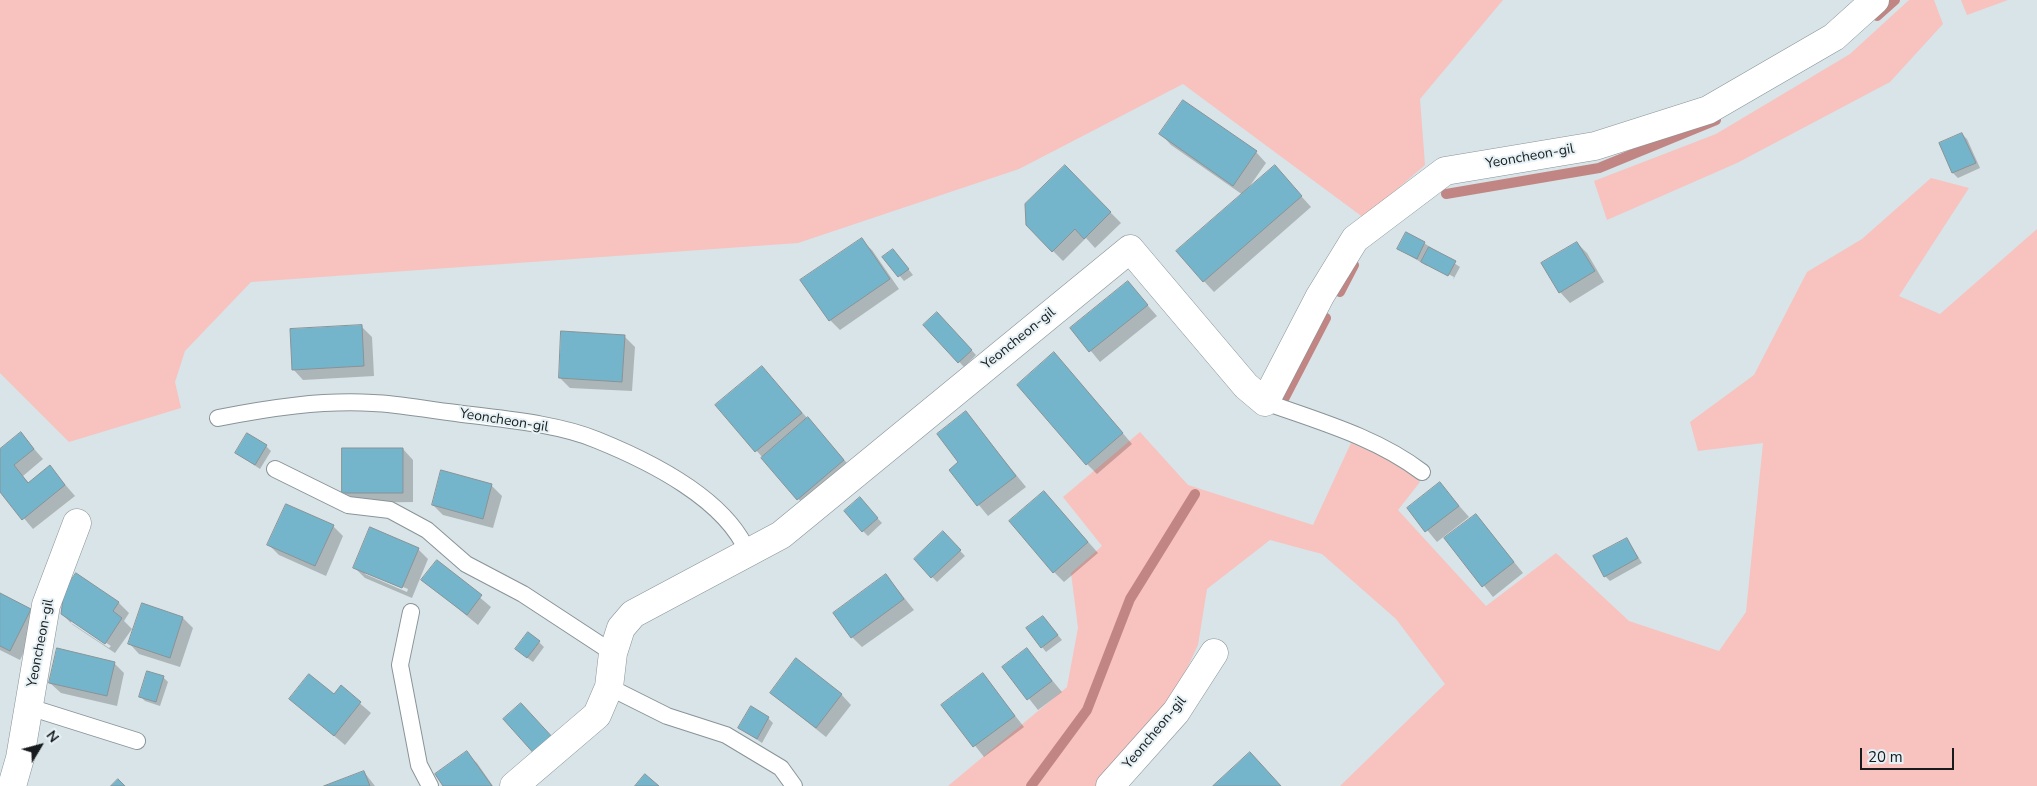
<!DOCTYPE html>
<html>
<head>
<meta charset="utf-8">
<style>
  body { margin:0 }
  #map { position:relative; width:2037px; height:786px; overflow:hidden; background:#d8e4e8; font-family:"Nunito Sans",sans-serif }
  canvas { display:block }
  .north { position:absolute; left:15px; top:721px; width:50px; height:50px; -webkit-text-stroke:4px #e6f1f6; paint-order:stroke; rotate:53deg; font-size:14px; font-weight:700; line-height:20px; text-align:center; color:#171b1d }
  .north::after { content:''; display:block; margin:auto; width:18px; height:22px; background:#171b1d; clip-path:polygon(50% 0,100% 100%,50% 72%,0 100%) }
  .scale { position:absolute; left:1860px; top:748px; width:94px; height:22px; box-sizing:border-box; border:2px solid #171b1d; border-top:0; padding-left:6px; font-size:15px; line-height:18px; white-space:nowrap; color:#171b1d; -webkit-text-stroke:4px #e6f1f6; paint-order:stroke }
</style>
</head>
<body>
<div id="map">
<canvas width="2037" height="786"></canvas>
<div class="north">N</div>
<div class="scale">20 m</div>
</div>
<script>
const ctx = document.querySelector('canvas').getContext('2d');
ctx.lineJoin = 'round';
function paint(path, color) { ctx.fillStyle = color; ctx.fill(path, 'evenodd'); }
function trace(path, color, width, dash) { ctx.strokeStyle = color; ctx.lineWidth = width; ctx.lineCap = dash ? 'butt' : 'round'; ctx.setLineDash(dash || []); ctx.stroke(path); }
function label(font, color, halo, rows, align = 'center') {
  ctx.font = font + ' "Nunito Sans",sans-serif'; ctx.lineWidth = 4; ctx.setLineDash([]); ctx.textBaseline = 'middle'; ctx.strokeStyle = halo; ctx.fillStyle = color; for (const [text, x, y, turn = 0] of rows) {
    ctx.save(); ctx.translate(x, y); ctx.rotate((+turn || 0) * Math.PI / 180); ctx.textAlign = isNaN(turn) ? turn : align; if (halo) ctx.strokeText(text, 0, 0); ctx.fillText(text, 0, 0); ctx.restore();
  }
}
paint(new Path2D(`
  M0,0H1503L1420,99L1425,165L1364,218L1183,84L1019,169L798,243L251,282L185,351L175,382L181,408L69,442L0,373Z
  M1909,0H1934L1943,24L1890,82L1737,163L1607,220L1594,181L1716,134L1850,54Z
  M1961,0H2008L1967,15Z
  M1931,178L1969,188L1899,296L1940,314L2037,229V786H1340L1445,684L1396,619L1322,554L1270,540L1207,589L1198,645L1168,709L1103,786H948L1067,687L1078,628L1071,573L1102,546L1063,497L1140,432L1188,485L1313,525L1351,443L1395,462L1420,482L1398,510L1486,606L1556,553L1629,621L1719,651L1746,612L1763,443L1698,451L1690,422L1754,375L1807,272L1862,239Z`), '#f8c2bf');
paint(new Path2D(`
  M1161,134L1256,152L1266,163L1247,190L1275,167L1311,207L1214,292L1177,252L1243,195L1171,145Z
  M1962,134L1967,139L1980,168L1958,178L1953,173L1940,144Z
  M1065,167L1121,223L1095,248L1086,238L1063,261L1027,225Z
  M861,240L872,250L899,289L840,330L830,320Z
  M1424,243L1460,267L1453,280L1454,277L1427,263V266L1399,249Z
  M1577,243L1587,253L1604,282L1570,303L1560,292Z
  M893,250L913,275L904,281L884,257Z
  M1128,283L1157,316L1100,362L1072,328Z
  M937,313L976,355L964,367L925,325Z
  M362,327L372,337L374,376L303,380L293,369Z
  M624,336L635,347L632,391L570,388L560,378Z
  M1064,364L1132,444L1097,474L1087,464Z
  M762,367L854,471L808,510L717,405Z
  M966,413L1026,487L988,516L950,470L960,462Z
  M21,434L43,459L23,476L29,483L50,467L75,496L33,529L0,490V450Z
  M266,446L271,451L260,469L236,453Z
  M403,449L413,460V502L354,503L343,492Z
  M1440,484L1469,517L1437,542L1409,508Z
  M491,485L502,496L493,528L443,515L433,505Z
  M1054,503L1098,553L1064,582L1054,572Z
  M864,504L882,523L868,536L863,531Z
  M1476,515L1523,573L1493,597L1446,538Z
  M333,526L343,536L326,576L279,555L269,545Z
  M943,533L965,556L937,582L915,559Z
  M1627,539L1642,563L1610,581L1605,576Z
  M418,549L428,559L412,598L365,578L355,568ZM365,572L408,589L407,592L365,574Z
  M437,561L491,607L478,625L423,580Z
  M886,575L914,610L862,647L852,637Z
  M0,595L30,610L40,620L20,660L0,650Z
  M119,603L129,613L124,621L132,629L115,653L73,625L62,614ZM71,620L111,646L109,648L71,623Z
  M1043,617L1062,640L1046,652L1042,647Z
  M183,618L193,628L180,667L139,654L129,643Z
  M539,642L544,647L533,662L522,654Z
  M1027,650L1062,692L1038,710L1004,667Z
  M114,663L124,673L117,706L61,693L50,683Z
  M983,675L1024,727L984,757L943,705Z
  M163,677L168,682L160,706L145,701L140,696Z
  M341,687L371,713L345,745L290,699L334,696Z
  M771,693L841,694L851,705L826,737Z
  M768,718L773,723L762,743L740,728Z
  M466,753L477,763L493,786H445Z
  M364,772L375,786H326Z`), '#0003');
trace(new Path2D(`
  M1877,16L1895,0
  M1446,194L1599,168L1716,120
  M1340,292L1354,265
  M1283,401L1326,318
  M1031,786L1087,710L1130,599L1195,494`), '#c18683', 10);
const building = new Path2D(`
  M1183,100L1257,151L1233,186L1159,134Z
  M1962,133L1976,163L1952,173L1939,143Z
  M1065,165L1111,212L1084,239L1075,229L1052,252L1026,225L1025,204Z
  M1275,165L1302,196L1203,282L1176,251Z
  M1406,232L1425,242L1417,259L1397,249Z
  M862,238L890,279L829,321L800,280Z
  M1577,242L1595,271L1559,293L1541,263Z
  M1429,247L1456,261L1448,276L1421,262Z
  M893,249L909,269L898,277L882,257Z
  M1128,281L1148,305L1089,352L1070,328Z
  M937,312L972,350L958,363L923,325Z
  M362,325L364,366L292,370L290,329Z
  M561,331L625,335L622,382L559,378Z
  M1054,352L1123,433L1086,465L1017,385Z
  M762,366L802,413L755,452L715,405Z
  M966,411L1016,476L977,506L949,470L958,462L937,434Z
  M808,417L844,460L797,500L761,458Z
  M21,432L34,449L14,465L28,483L50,465L65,485L22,520L0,492V449Z
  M247,433L267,445L255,465L235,453Z
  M342,448H403V493H342Z
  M441,470L492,484L483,519L432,505Z
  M1440,482L1459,506L1425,532L1407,508Z
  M1044,491L1088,542L1053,573L1009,521Z
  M860,497L878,518L862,532L844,511Z
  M286,504L334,525L315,566L267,545Z
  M1476,514L1514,562L1482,587L1444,538Z
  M370,527L419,548L402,588L353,568Z
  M943,531L961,550L931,578L914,559Z
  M1627,538L1638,558L1604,577L1593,556Z
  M437,560L482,595L467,615L421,580Z
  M76,573L119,602L113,611L122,618L105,644L61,614L64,591Z
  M886,574L904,599L851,638L833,613Z
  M0,593L31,609L10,651L0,646Z
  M142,603L183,617L170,658L128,644Z
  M1043,616L1058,635L1041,648L1026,628Z
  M528,632L540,641L527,658L515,649Z
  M57,648L115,662L107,696L49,683Z
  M1027,648L1052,681L1027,700L1002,667Z
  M796,658L842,694L816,728L770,693Z
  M147,671L164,676L156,702L139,697Z
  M983,673L1015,716L973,747L941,705Z
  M309,674L334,694L341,685L361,702L334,736L289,699Z
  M521,703L555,740L537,757L503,719Z
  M751,706L769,717L757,739L738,728Z
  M467,751L492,786H443L435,774Z
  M1250,752L1281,786H1213Z
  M364,771L370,786H324Z
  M645,774L659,786H635Z
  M118,779L125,786H111Z`);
paint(building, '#74b5cb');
trace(building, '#889397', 1);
const service = new Path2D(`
  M1265,402C1318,421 1376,437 1422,472
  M218,418C269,408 321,400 373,403C400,404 428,410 456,413C500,419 556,423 597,440C649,461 726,499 748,553
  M275,469L348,505L390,510L427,530L466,564L523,594L613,653
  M411,612L400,665L419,765L430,786
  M609,687L667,716L726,735L781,768L794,786
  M29,707L137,741`);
const minor = new Path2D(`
  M12,786L20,758L46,605L77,523
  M514,786L597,715L609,687L613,653L621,628L633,614L781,535L1130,249L1246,386L1265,402L1320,296L1355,239L1445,171L1595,146L1708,110L1834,37L1875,0
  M1110,786L1176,712L1214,653`);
trace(service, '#899498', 18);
trace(minor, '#899498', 29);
trace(service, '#fff', 16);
trace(minor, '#fff', 28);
label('14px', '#171b1d', '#e6f1f6', [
  ["Yeoncheon-gil",1530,157,-10],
  ["Yeoncheon-gil",1019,339,-39],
  ["Yeoncheon-gil",504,421,9],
  ["Yeoncheon-gil",41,643,-79],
  ["Yeoncheon-gil",1155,733,-50]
]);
</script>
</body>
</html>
